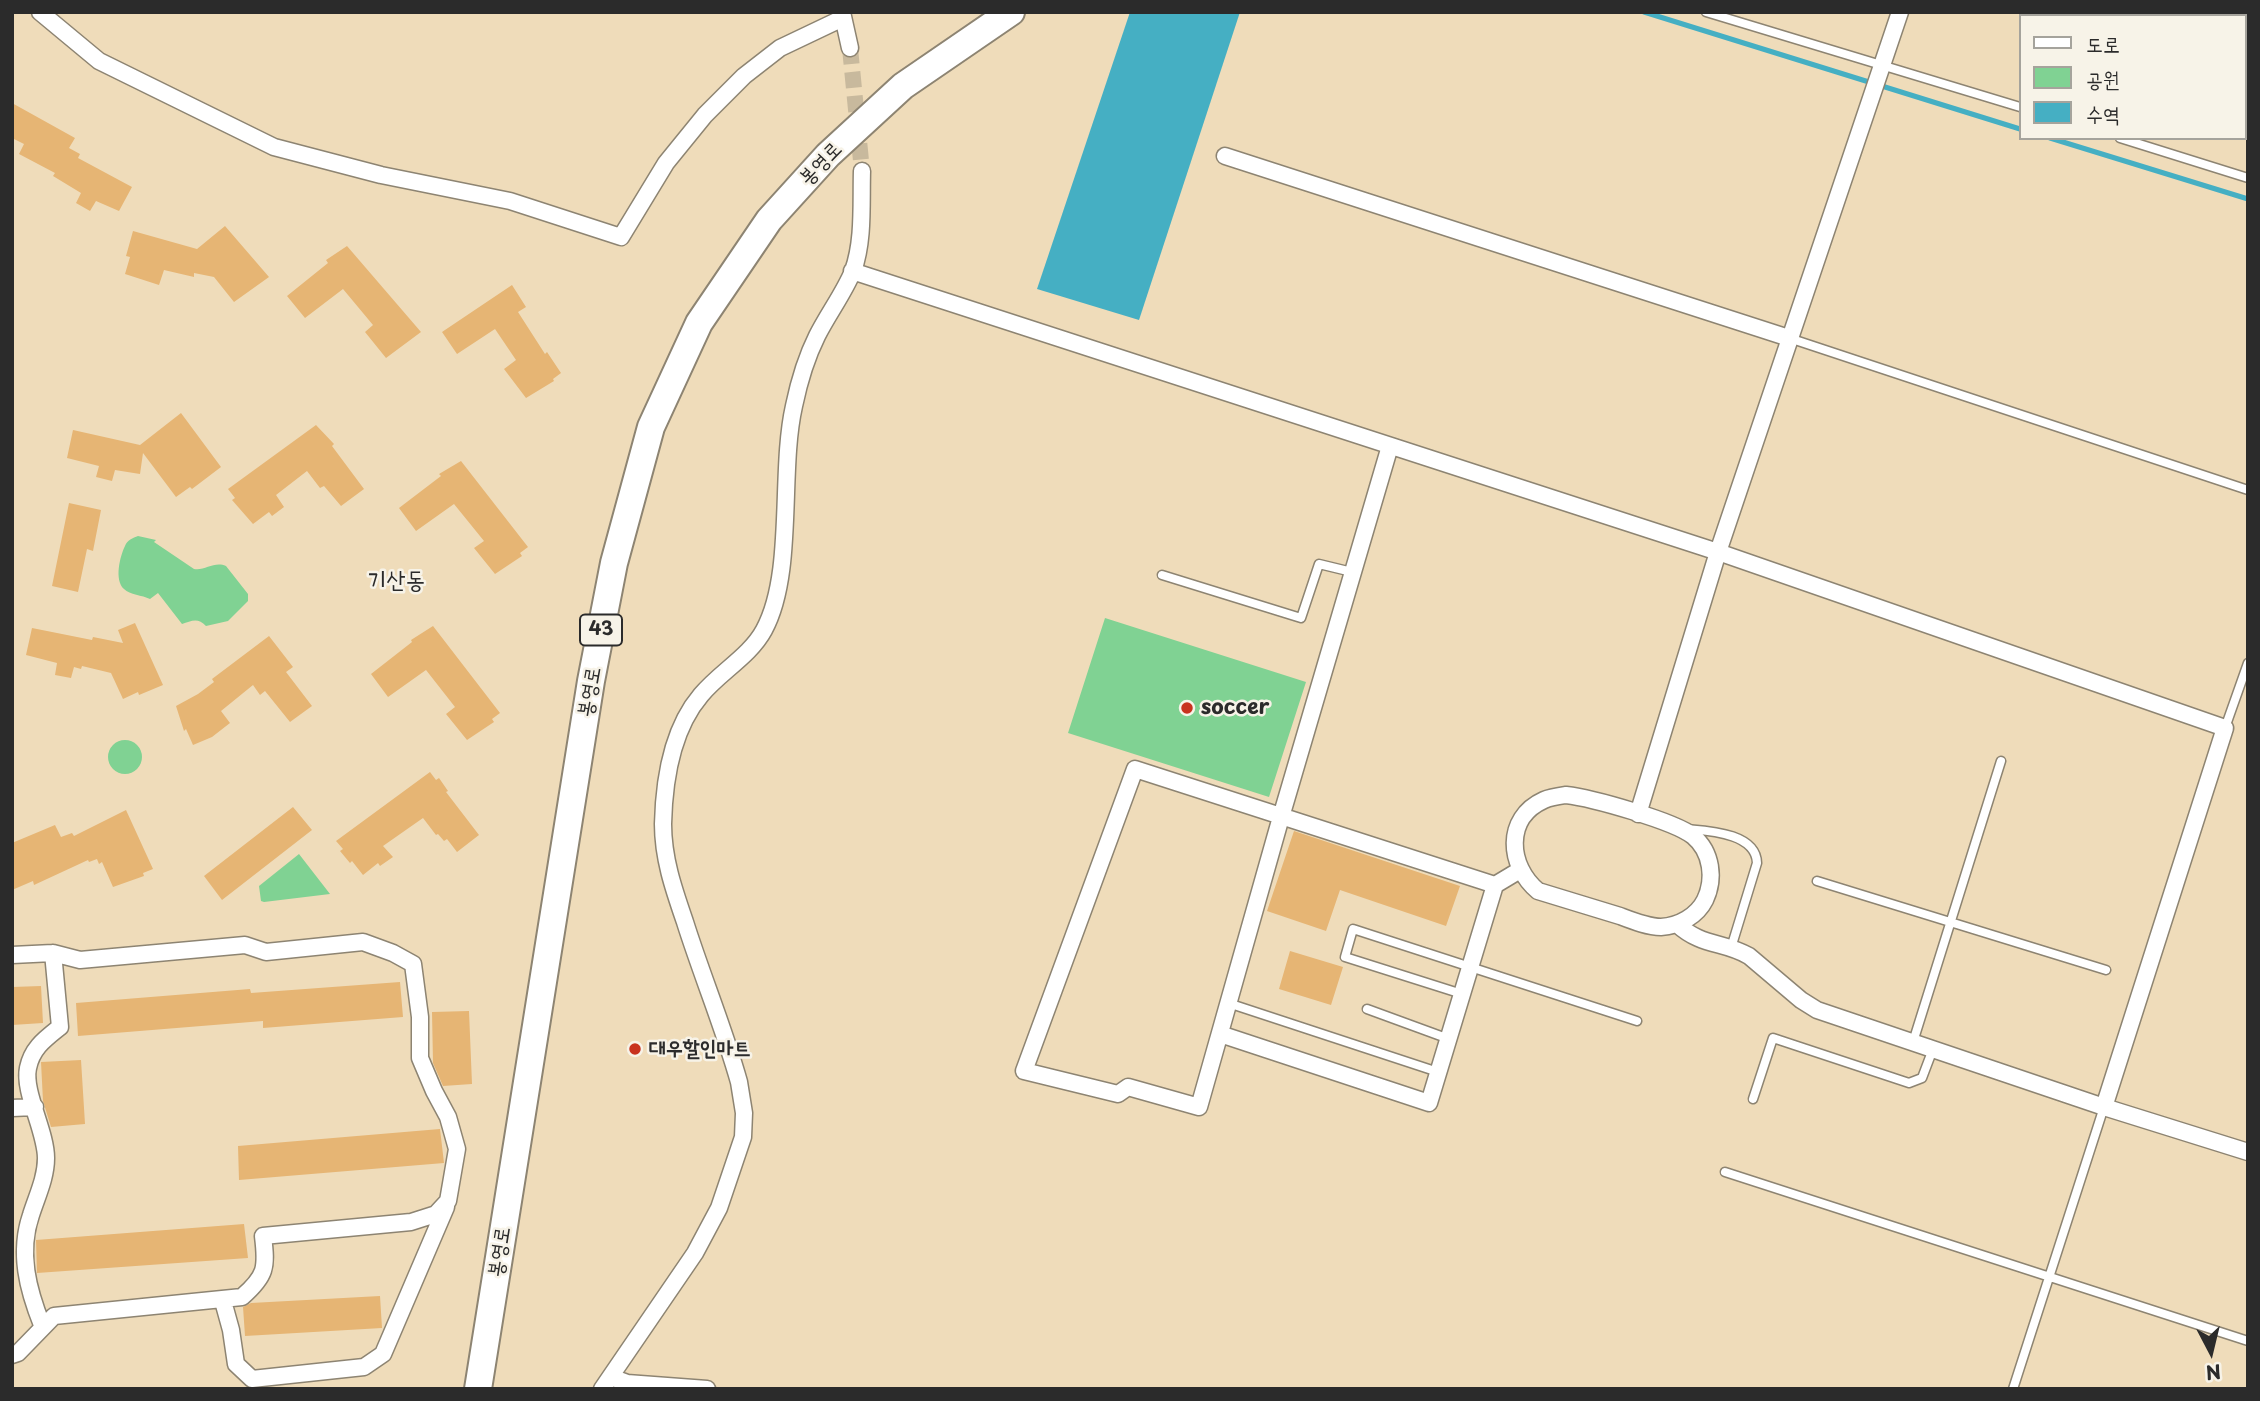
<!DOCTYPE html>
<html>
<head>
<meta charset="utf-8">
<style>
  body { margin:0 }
  #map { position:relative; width:2260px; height:1401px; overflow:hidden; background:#efdcba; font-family:"Playpen Sans","Poor Story",sans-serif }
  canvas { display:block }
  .frame { position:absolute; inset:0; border:14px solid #2b2b2b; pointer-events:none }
  .legend { position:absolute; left:2019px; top:14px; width:228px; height:126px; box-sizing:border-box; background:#f7f3e8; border:2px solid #a5a39c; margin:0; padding:9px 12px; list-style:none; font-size:21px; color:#2b2b2b }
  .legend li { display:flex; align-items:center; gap:14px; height:35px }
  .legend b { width:35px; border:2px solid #a5a39c }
  .north { position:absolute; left:2176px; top:1317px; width:70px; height:70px; -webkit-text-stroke:5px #f7f3e8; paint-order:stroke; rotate:173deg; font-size:19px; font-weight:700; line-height:28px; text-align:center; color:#2b2b2b }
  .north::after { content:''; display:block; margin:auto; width:24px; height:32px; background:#2b2b2b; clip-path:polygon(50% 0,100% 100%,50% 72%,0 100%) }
</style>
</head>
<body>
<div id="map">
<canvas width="2260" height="1401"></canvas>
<div class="frame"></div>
<ul class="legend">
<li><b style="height:9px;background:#fff"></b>도로</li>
<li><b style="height:19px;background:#80d293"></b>공원</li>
<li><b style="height:19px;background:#45afc3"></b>수역</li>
</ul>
<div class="north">N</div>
</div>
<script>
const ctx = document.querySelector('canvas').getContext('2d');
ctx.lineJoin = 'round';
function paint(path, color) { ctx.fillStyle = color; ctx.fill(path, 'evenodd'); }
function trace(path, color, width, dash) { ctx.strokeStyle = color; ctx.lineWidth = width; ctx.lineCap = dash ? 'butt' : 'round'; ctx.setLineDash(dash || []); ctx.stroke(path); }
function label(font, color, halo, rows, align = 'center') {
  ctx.font = font + ' "Playpen Sans","Poor Story",sans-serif'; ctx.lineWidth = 5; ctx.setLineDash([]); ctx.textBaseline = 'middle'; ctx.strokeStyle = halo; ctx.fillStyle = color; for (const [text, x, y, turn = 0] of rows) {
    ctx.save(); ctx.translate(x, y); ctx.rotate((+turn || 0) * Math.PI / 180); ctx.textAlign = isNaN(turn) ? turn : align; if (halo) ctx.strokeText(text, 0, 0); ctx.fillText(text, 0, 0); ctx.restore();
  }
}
paint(new Path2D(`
  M138,536L156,540L154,542L194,569C205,571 214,561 226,566L248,594V601L228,621L206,626C198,617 191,621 182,624L158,593L150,599C142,595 130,595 124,589C114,580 120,556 125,546C127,540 133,538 138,536Z
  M1105,618L1306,682L1269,797L1068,733Z
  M108 757a17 17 0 1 1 34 0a17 17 0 1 1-34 0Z
  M299,854L330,894L264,902L261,901L259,886Z`), '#80d293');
paint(new Path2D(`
  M1130,12H1240L1139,320L1037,289Z`), '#45afc3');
trace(new Path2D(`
  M1644,12L2020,129
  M2050,138L2248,199`), '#45afc3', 5);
paint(new Path2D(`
  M12,103L75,138L69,148L80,154L78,158L132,187L119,211L96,201L90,211L76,203L81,193L53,176L55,173L19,154L24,144L12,138Z
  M225,226L269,277L234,302L214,277L194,273V277L164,270L159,285L125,274L130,257L126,256L133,231L197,249Z
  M347,246L421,332L386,358L365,332L373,325L343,289L305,318L287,296L328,263L326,260Z
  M512,285L526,307L518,312L545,354L547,352L561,373L553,379L554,381L526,398L504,369L516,360L495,329L457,354L442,332Z
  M181,413L221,467L192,489L190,487L176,497L143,453L140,474L115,470L112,481L96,477L99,466L67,458L73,430L140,445Z
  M316,425L334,444L332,446L364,489L341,506L324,486L320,488L307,471L276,495L284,507L272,516L269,512L253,524L232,500L235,498L228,489Z
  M461,461L528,547L520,553L522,556L495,574L474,548L484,541L454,504L416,531L399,508L441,476L439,474Z
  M69,503L101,510L93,551L87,549L78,592L52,586Z
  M135,623L163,685L139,695L138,692L123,699L111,673L82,666L81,669L74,667L71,678L55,675L57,663L26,655L32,628L92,640L93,637L123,643L118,630Z
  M433,626L500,713L492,719L494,722L467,740L446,714L455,707L426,670L388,697L371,674L412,642L411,640Z
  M269,636L293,667L286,672L312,706L290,722L265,691L260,695L253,685L221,711L230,723L212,737L193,745L186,729L184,731L176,706L198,694L214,682L212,679Z
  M430,772L436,780L439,778L448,791L446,792L479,835L457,852L447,839L444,841L438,834L436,835L423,818L383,846L393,857L380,866L378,863L363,875L352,861L350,863L340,851L343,849L336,841Z
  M293,807L312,830L222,900L204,876Z
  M126,810L153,869L143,873L144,876L113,887L102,862L99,864L97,859L89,862L88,860L34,885L33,881L12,890V843L55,825L61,837L72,833L74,836Z
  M1294,831L1460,886L1446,926L1340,890L1326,931L1267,911Z
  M1290,951L1343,967L1331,1005L1279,989Z
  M400,982L403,1017L263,1028V1021L78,1036L76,1003L250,989L251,993Z
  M41,986L43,1023L12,1025V987Z
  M469,1011L472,1084L443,1086L433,1063L432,1012Z
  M81,1060L85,1124L51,1127L43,1101L41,1062Z
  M440,1129L444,1163L239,1180L238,1146Z
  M244,1224L248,1258L37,1273L36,1240Z
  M380,1296L382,1328L245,1336L243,1307L251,1303Z`), '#e6b574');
trace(new Path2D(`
  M850,48L862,171`), '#c8b99d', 16, [16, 8]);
const service = new Path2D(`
  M1706,12L2020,107
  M2120,138L2248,178
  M1789,338L2248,490
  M1162,575L1301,618L1319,564L1352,572
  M2225,728L2248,663
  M1687,829C1709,831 1756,833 1757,863L1731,948
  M1817,881L2106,970
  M1462,994L1345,957L1353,929L1637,1021
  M1228,1003L1438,1072
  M1367,1009L1449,1039
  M1913,1042L2001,761
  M1753,1099L1773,1038L1909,1083L1922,1078L1933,1049
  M1725,1172L2248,1341
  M2013,1389L2104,1107`);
const minor = new Path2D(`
  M40,12L99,61L274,147L381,175L510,201L621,237L666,163L705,115L744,76L780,48L843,18
  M842,12L850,48
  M1225,156L1789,338
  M852,271L1718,552L2225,728L2104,1107
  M1390,446L1281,817L1199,1107L1128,1087L1118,1094L1024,1071L1135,769L1495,885L1520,870
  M1566,795C1592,798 1674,821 1693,836C1712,852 1715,879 1705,900C1697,916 1679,926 1661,927C1648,927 1633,921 1620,916C1593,908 1565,899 1538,891C1508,866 1504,818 1544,800C1551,797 1559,796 1566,795Z
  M1638,814L1718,552L1900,12
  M1677,924C1702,947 1723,941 1749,956L1801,1000L1817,1010L2104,1107L2248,1152
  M12,955L53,953L80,960L245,945L266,952L363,942L393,953L413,964L420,1017V1058L434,1091L448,1117L457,1149L448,1201L436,1214L411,1222L263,1236C267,1268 266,1276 242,1297L54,1316L18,1353L12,1355
  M1220,1034L1429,1103L1495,885
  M12,1108L35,1107
  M223,1301L231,1330L236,1364L252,1379L364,1367L383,1354L446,1207
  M42,1325C28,1290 18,1253 31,1215C37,1196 46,1178 46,1158C46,1131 23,1092 28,1068C32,1048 45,1039 60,1027L53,953
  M611,1377L627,1383L707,1389
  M602,1389L695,1253L719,1208L743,1137L744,1113L739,1082C724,1028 702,976 685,922C674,890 663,859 663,824C664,781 672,729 701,695C720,672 750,656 764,630C795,573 779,472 794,406C799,382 806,358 817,336C828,314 844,293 853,271C864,240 861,204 862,171`);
const trunk = new Path2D(`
  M478,1389L591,681L614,563L651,427L699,323L769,220L828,155L903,86L1011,12`);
trace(service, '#8d8472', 11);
trace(minor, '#8d8472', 19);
trace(trunk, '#8d8472', 30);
trace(service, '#fff', 8);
trace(minor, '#fff', 16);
trace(trunk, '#fff', 26);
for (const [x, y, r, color] of [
  [1187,708,7,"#c8321e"],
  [635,1049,7,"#c8321e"]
]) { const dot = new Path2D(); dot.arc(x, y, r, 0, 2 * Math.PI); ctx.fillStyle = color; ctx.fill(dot); trace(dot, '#f7f3e8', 2.5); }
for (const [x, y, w] of [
  [601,630,42]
]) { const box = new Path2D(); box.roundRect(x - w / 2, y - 15.5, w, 31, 5); ctx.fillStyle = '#f7f3e8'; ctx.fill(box); trace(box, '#2b2b2b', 2); }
label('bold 19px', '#2b2b2b', null, [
  ["43",601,630]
]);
label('21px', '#2b2b2b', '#f7f3e8', [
  ["봉영로",821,164,-46],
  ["봉영로",590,692,-80],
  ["봉영로",500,1252,-81]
]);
label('bold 21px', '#2b2b2b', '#f7f3e8', [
  ["soccer",1201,708],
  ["대우할인마트",649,1049]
], 'left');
label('24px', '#2b2b2b', '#f7f3e8', [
  ["기산동",396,581]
]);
</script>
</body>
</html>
